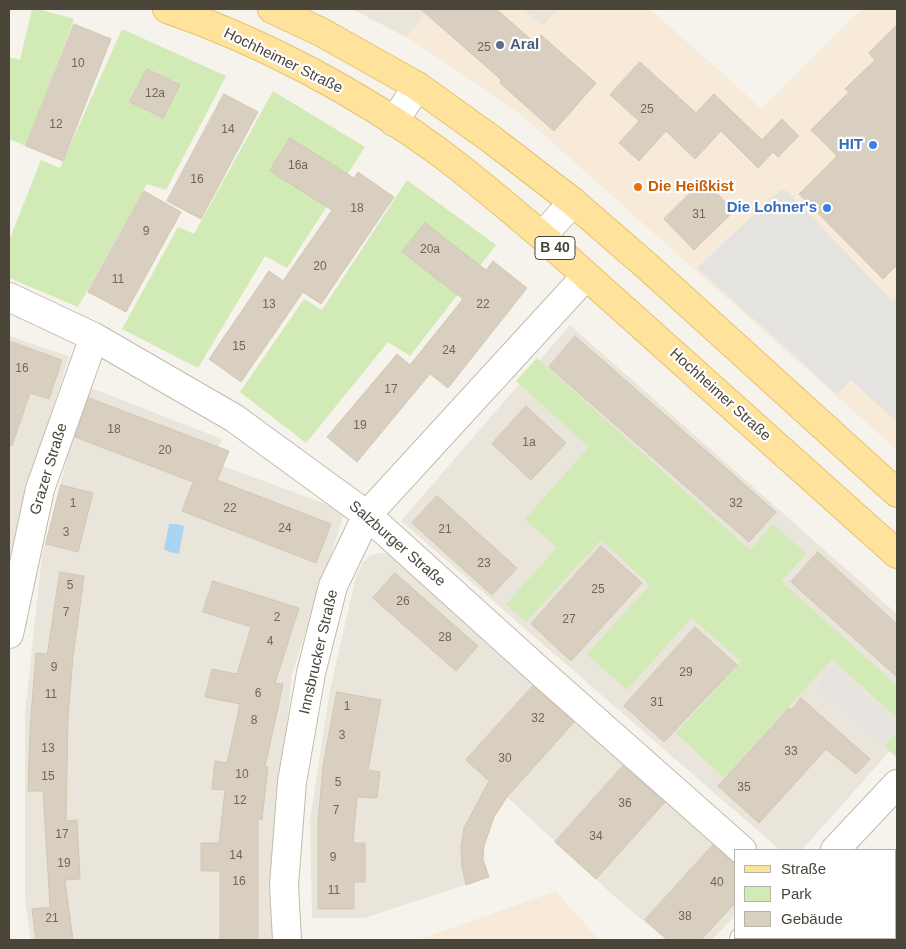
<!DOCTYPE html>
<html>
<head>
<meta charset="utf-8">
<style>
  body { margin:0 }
  #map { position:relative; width:906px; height:949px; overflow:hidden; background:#f6f3ec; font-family:Arial,sans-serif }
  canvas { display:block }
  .frame { position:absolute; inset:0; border:10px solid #4b4439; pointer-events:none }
  .legend { position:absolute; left:734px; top:849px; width:162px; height:90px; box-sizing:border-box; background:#fff; border:1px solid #b7b4b0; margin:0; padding:6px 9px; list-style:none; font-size:15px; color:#4b4439 }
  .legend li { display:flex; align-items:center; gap:10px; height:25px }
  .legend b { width:25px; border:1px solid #b7b4b0 }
</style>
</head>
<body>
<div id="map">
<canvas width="906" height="949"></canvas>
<div class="frame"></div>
<ul class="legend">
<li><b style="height:6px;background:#ffe39c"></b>Straße</li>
<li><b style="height:14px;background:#d2eab5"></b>Park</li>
<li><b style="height:14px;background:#d8cfc1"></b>Gebäude</li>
</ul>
</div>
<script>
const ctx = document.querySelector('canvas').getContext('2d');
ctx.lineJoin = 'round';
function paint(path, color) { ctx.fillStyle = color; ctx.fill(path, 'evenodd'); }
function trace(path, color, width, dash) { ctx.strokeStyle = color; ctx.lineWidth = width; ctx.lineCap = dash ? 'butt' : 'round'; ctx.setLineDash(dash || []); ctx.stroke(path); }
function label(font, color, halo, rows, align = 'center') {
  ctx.font = font + ' Arial,sans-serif'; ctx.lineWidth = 4.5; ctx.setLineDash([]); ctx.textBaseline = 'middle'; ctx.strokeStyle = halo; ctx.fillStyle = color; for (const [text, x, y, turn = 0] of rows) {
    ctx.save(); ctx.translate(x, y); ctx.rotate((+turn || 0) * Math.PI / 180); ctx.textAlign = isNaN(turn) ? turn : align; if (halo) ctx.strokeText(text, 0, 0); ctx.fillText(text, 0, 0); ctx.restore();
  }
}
paint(new Path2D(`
  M352,9H431L406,37Z
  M522,9H559L543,26Z
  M570,325L897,614V743L802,850H780L401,521Z
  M9,336L69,356L19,516L9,568Z
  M86,386L222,439L212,462L345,511L292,674L272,881L282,940H31L25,900V713L42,555Z
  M380,553H389L735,855V916L712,940H666L614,896L507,797L494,817L484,846L483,859L489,877L364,918H312L310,820L330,690L356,576L364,561L371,555Z`), '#eae5da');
paint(new Path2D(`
  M431,9H522L543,26L559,9H650L762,109L862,9H897V450L518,112L406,37Z
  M556,891L599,940H418Z`), '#f7ead8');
paint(new Path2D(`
  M32,9H38L74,19L26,146L9,139V57L20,60Z
  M122,29L226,76L166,190L147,184L78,307L9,278V241L41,160L60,168Z
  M273,91L365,147L287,268L265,256L198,368L122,329L178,227L194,234Z
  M407,180L496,245L410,356L388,342L306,443L240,392L304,299L322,310Z
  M537,358L750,550L773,524L806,554L781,581L897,686V718L832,659L724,778L676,733L741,661L691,618L627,690L587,654L650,585L601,540L526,622L506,604L557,548L525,519L589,447L516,381Z
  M897,732V758L884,746Z`), '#d2eab5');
paint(new Path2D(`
  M780,190L787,191L892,301L897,297V422L851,380L837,394L697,268Z
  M832,668L897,726L883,744L817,685Z`), '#e5e3e0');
paint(new Path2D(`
  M169,524H177L184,526L179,554L170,552L164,549Z`), '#a9d4f2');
const building = new Path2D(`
  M421,9H496L535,43L541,35L596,83L554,131L500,83L501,80Z
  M74,24L111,39L63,161L26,146Z
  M897,25V265L883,279L799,194L837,156L811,130L849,92L845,89L875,60L869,53Z
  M640,62L696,113L714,94L762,140L782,119L799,136L778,157L773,152L758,168L721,131L695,159L666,131L639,161L619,143L639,121L610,95Z
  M147,69L180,85L163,118L130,102Z
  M224,94L258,112L201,219L167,201Z
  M290,138L354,178L358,172L394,197L321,304L303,292L241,382L209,359L269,271L283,281L332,210L270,171Z
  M704,180L734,211L694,250L664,219Z
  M144,191L181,212L126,312L88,292Z
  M425,223L486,270L493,261L527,288L448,388L430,374L357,462L327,437L397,354L410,365L463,299L402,252Z
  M575,336L776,512L749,542L549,367Z
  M9,341L62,360L49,399L30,393L12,446L9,445Z
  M89,398L229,451L217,480L331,524L316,563L182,511L193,482L75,437Z
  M526,406L566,443L531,480L492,444Z
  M61,485L93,493L78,552L46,544Z
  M437,496L517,568L492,595L412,523Z
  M601,546L642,583L571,661L531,624Z
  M818,552L897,624V677L791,582Z
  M60,572L84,576L73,657L68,718L66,821L77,820L80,879L65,880L73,940H36L32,909L50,907L43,791H28L30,729L36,653L47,654Z
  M395,573L478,646L456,671L373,598Z
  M213,581L299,608L275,683L283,684L265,767H268L262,820L258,819V940H220V871H201V843H219L225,790L212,789L215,761L227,763L240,704L205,697L212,669L237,674L251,627L203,612Z
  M695,627L737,665L664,742L624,706Z
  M533,686L574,722L507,797L494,817L484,846L483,859L489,877L466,885L462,867L461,847L464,828L489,781L466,760Z
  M337,692L381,700L368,770L380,772L377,798L357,797L353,843H365V882H354V909H318V822L323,766Z
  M801,698L870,759L856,774L826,749L759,823L718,786L789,708L791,710Z
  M623,766L665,802L596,879L555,842Z
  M713,845L735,863V903L701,940H668L645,920Z`);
paint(building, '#d8cfc1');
trace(building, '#d3c7b4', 1);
const minor = new Path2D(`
  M394,122L417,86
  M542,236L573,202
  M9,297L94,337L234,418L367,515L544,675L742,850
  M9,634L40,489L94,337
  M835,850L897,784
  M287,940L284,885L292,782L311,673L333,586L367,515L586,276
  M744,940L747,938`);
const major = new Path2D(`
  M167,9C261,41 359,93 439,152C474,178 508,207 542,236L897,554
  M272,9L321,32L417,86L491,139L573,202L648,267L897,493`);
trace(minor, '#c2bbae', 30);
trace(major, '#e6c16a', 30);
trace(minor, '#fff', 28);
trace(major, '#ffe39c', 28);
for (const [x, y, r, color] of [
  [500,45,5,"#5c6f8a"],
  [873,145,5,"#3f7fe0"],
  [638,187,5,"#e8710a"],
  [827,208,5,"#3f7fe0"]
]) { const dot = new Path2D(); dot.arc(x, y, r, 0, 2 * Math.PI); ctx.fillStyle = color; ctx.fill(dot); trace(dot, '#fff', 2); }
label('12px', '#6e675b', null, [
  ["25",484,48],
  ["10",78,64],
  ["12a",155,94],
  ["25",647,110],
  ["12",56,125],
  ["14",228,130],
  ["16a",298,166],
  ["16",197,180],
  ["18",357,209],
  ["31",699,215],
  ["9",146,232],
  ["20a",430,250],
  ["20",320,267],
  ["11",118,280],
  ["13",269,305],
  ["22",483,305],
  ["15",239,347],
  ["24",449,351],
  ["16",22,369],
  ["17",391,390],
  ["19",360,426],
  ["18",114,430],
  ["1a",529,443],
  ["20",165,451],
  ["1",73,504],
  ["32",736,504],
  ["22",230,509],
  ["24",285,529],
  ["21",445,530],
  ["3",66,533],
  ["23",484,564],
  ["5",70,586],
  ["25",598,590],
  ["26",403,602],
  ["7",66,613],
  ["2",277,618],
  ["27",569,620],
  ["28",445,638],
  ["4",270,642],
  ["9",54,668],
  ["29",686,673],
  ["6",258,694],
  ["11",51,695],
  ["31",657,703],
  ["1",347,707],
  ["32",538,719],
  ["8",254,721],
  ["3",342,736],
  ["13",48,749],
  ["33",791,752],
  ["30",505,759],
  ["10",242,775],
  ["15",48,777],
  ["5",338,783],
  ["35",744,788],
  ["12",240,801],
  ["36",625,804],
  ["7",336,811],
  ["17",62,835],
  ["34",596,837],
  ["14",236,856],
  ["9",333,858],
  ["19",64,864],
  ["16",239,882],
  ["40",717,883],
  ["11",334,891],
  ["38",685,917],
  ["21",52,919]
]);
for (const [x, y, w] of [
  [555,248,40]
]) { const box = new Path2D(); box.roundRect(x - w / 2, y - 11.5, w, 23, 4); ctx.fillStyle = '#fff'; ctx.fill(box); trace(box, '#4b4439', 1); }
label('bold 14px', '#4b4439', null, [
  ["B 40",555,248]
]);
label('bold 15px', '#4e5e75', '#fff', [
  ["Aral",510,45]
], 'left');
label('15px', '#4b4439', '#fff', [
  ["Hochheimer Straße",283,61,26],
  ["Hochheimer Straße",720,395,42],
  ["Grazer Straße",49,469,-73],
  ["Salzburger Straße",397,544,41],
  ["Innsbrucker Straße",319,652,-77]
]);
label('bold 15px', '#366cbe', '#fff', [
  ["HIT",863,145],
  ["Die Lohner's",817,208]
], 'right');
label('bold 15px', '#c56008', '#fff', [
  ["Die Heißkist",648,187]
], 'left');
</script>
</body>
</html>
